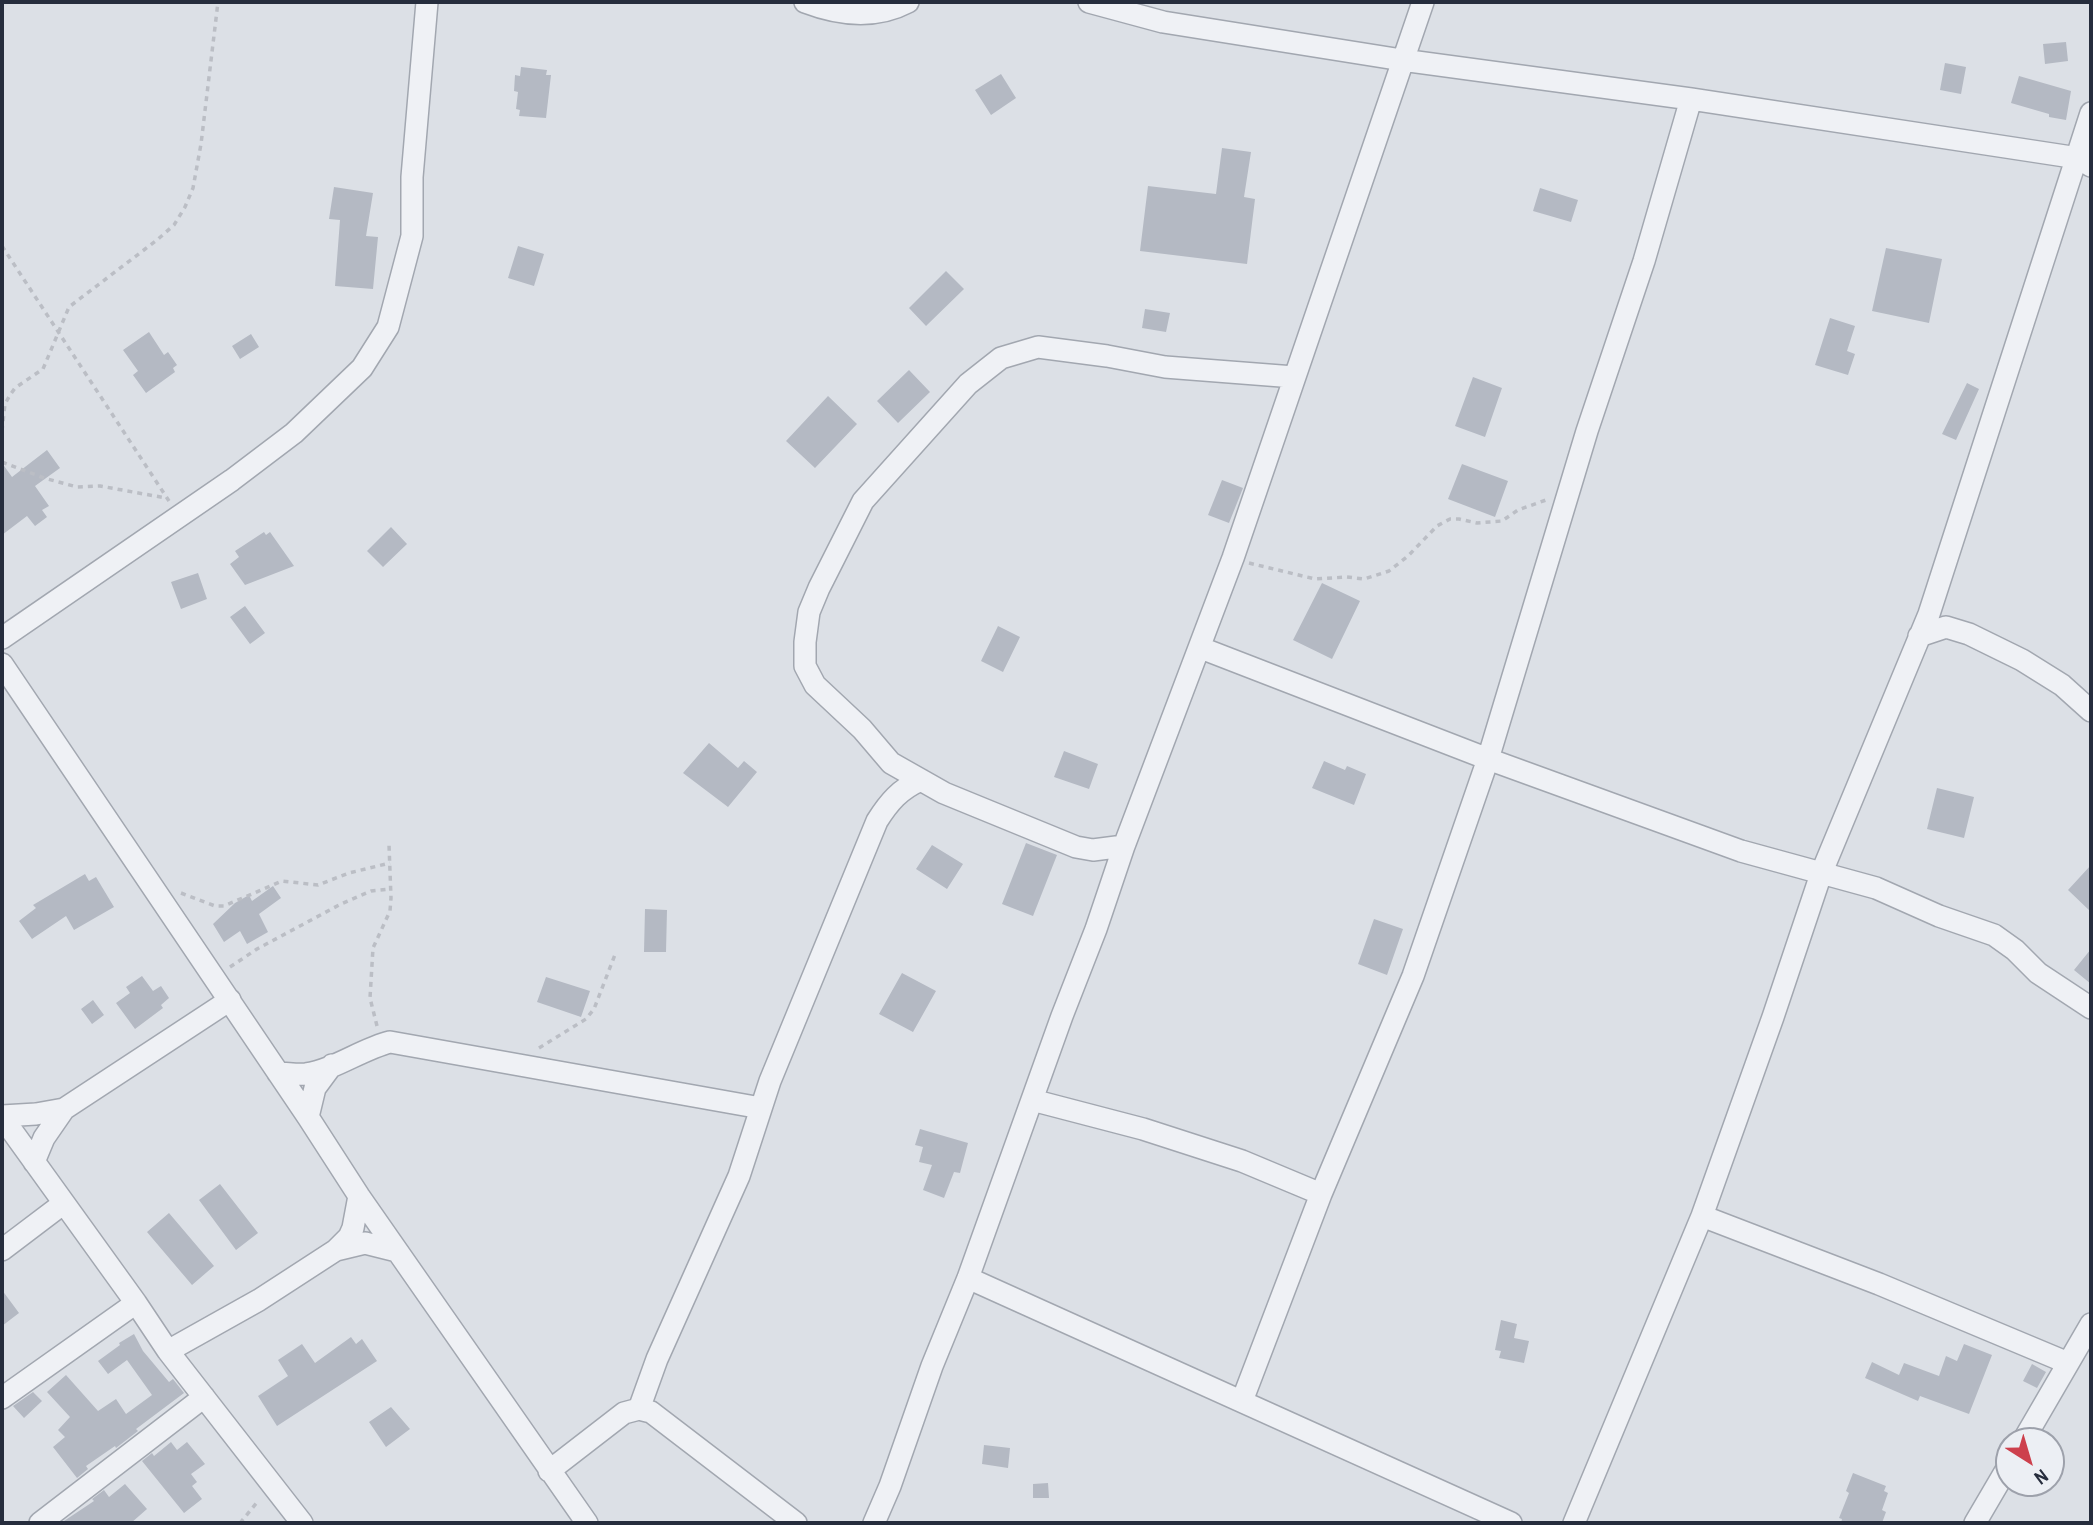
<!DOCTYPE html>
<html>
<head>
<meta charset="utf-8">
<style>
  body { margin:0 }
  #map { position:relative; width:2093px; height:1525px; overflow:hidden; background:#dce0e6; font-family:"Archivo Narrow",sans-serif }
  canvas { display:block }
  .frame { position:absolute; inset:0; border:4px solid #262d3d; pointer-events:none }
  .north { position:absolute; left:1995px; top:1427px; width:70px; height:70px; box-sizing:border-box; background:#eceff4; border:2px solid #9da1ab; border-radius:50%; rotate:143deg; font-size:19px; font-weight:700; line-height:28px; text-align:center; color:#262d3d }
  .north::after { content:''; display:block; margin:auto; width:24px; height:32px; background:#cd404d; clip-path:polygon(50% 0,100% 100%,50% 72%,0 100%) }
</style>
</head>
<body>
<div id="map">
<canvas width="2093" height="1525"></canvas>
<div class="frame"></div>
<div class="north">N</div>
</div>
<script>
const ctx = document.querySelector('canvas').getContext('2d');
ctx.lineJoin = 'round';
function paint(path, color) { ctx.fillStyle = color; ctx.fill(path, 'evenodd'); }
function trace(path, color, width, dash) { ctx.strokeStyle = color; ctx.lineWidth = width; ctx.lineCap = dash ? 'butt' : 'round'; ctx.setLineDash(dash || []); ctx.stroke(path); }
paint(new Path2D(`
  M2066,42L2068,61L2045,64L2043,44Z
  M1945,63L1966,67L1961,94L1940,90Z
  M521,67L547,70L546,75H551L546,118L519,116L520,110L516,109L518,92L514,91L515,75L520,76Z
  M1001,74L1016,98L991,115L975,90Z
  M2019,76L2071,91L2066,120L2049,117V114L2011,103Z
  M1222,148L1251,152L1244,197L1255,199L1247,264L1140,251L1148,186L1216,194Z
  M334,187L373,193L366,236L378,237L373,289L335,286L340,220L329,219Z
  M1540,188L1578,200L1571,222L1533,211Z
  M518,246L544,254L534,286L508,278Z
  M1886,248L1942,259L1929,323L1872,311Z
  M946,271L964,289L926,326L909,308Z
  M1145,309L1170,313L1166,332L1142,328Z
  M1830,318L1855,326L1847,351L1855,354L1848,375L1815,365Z
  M149,332L164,355L168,352L177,365L173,368L175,372L146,393L133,375L138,371L123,350Z
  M251,334L259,347L240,359L232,346Z
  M909,370L930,392L898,423L877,401Z
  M1473,377L1502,388L1485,437L1455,426Z
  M1967,383L1979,389L1956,440L1942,434Z
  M828,396L857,424L815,468L786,441Z
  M47,450L60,468L35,486L49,506L42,510L47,517L35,526L27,516L2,535V463L12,477Z
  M1462,464L1508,481L1495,517L1448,499Z
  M1222,480L1243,488L1229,523L1208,515Z
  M391,527L407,544L383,567L367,551Z
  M264,532L266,535L270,532L294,566L245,585L230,564L239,557L235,551Z
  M198,573L207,599L181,609L171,582Z
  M1322,583L1360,601L1332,659L1293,640Z
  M245,606L265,633L250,644L230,617Z
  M998,626L1020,637L1003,672L981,661Z
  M709,743L738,768L744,761L757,772L728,807L683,773Z
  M1064,751L1098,764L1089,789L1054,777Z
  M1324,761L1345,770L1347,766L1366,774L1354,805L1312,788Z
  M1937,788L1974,797L1964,838L1927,829Z
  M1026,843L1057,855L1033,916L1002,904Z
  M932,845L963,864L947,889L916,869Z
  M2091,865V912L2068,890Z
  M85,874L89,881L96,877L114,907L74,930L66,916L32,939L19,921L36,908L33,905Z
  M273,886L281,898L259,914L268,932L247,944L240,931L224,942L213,924L235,903L249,895L252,901Z
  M645,909L667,910L666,952H644Z
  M1374,919L1403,929L1387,975L1358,964Z
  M2091,949V984L2074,970Z
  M902,973L936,991L913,1032L879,1014Z
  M142,976L153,991L161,986L169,998L161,1005L163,1008L135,1029L116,1003L130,993L126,987Z
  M546,977L590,991L581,1017L537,1002Z
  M93,1000L104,1015L92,1024L81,1009Z
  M920,1129L968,1143L960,1173L954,1172L944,1198L923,1190L932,1165L919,1162L923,1147L915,1145Z
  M220,1184L258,1233L236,1250L199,1200Z
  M169,1213L214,1266L192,1285L147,1232Z
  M2,1290L19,1313L2,1326Z
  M1501,1320L1517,1324L1514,1338L1529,1341L1524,1363L1499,1358L1501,1351L1495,1350Z
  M134,1334L143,1351L169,1382L173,1379L184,1393L136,1429L138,1431L116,1448L115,1446L86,1466L88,1469L77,1478L53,1447L65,1437L58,1430L70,1417L47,1392L66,1375L98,1411L116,1399L126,1414L152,1395L127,1360L108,1374L98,1361L120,1345L119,1343Z
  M351,1337L356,1344L362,1339L377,1361L277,1426L258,1396L288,1376L278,1360L302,1344L315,1363Z
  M1964,1344L1992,1355L1969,1414L1920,1396L1918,1401L1865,1378L1872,1362L1899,1375L1904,1363L1939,1376L1946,1356L1957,1361Z
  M2032,1364L2046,1372L2037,1388L2023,1381Z
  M33,1392L42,1401L24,1418L13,1406Z
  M391,1407L410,1429L386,1447L369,1422Z
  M171,1442L177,1450L187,1442L205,1464L191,1474L197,1482L192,1486L202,1499L184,1513L142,1461L152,1453L154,1456Z
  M984,1445L1010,1448L1008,1468L982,1464Z
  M1853,1473L1886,1486L1884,1491L1888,1493L1882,1510L1886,1512L1882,1523H1841L1842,1519L1839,1518L1849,1493L1846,1491Z
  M1048,1483L1049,1498H1033V1484Z
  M125,1484L147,1509L131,1523H61L94,1501L92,1499L104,1490L109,1497Z`), '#b4b9c3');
const minor = new Path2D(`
  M805,2C839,15 876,19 908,2
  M1089,2L1163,22L1402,60L1691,99L2078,158L2091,166
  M1919,636L1946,627L1969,634L2022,660L2062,685L2091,711
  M2,638L232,480L294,433L362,368L388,327L412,236V177L427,2
  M1201,648L1488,759L1741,851L1876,888L1939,916L1994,935L2015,950L2038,973L2091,1008
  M2,664L308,1117L359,1196L587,1523
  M1124,846L1093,850L1076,847L944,793L891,763L862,729L815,685L805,666V642L809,612L819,588L863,501L968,384L1001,358L1038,347L1107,356L1165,367L1294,377
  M278,1073C287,1073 297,1075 306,1074C334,1070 362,1049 390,1042L761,1108
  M1032,1100L1143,1129L1242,1161L1321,1194
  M2,1116L36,1114L64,1109L230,1000
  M2,1117L136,1303L168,1351L302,1523
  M308,1117L315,1088L332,1065
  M34,1162L44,1138L64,1109
  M1702,1216L1879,1284L2068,1363
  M2,1250L64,1203
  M336,1250L365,1243L397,1251
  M968,1278L1511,1523
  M168,1351L259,1300L336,1250L349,1237L353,1228L359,1196
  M2,1398L136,1303
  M1242,1401L1321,1194L1413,976L1488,759L1587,431L1644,261L1691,99
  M639,1409L657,1359L739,1176L770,1081L877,821C889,802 900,789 921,780
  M2023,1441L2091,1324
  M549,1471L624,1413L639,1409L651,1412L796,1523
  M40,1523L204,1397
  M874,1523L890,1486L932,1366L968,1278L1062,1016L1096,929L1124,846L1233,558L1423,2
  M1574,1523L1702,1216L1773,1017L1821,874L1929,614L2091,113
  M1975,1523L2009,1465`);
trace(minor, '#a2a7b0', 24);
trace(new Path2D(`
  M2,246L169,501
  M2,431L5,404L10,395L15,388L43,369L69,307L157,240L174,225L185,207L193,188L201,144L218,2
  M2,462L44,478L77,487L100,486L166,498
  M1249,563L1315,579L1347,577L1364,579L1389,571L1408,556L1437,526L1450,519H1459L1477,523L1502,521L1518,510L1546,500
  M181,893L215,906H224L282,881L318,885L349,873L390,863
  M230,967L257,949L341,904L371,891L391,889
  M377,1026L370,998L373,948L390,911L391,898L389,845
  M539,1048L586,1019L594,1009L616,952
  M240,1523L259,1500`), '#bbbec5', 3.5, [5, 5]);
trace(minor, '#eff1f5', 21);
</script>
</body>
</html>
